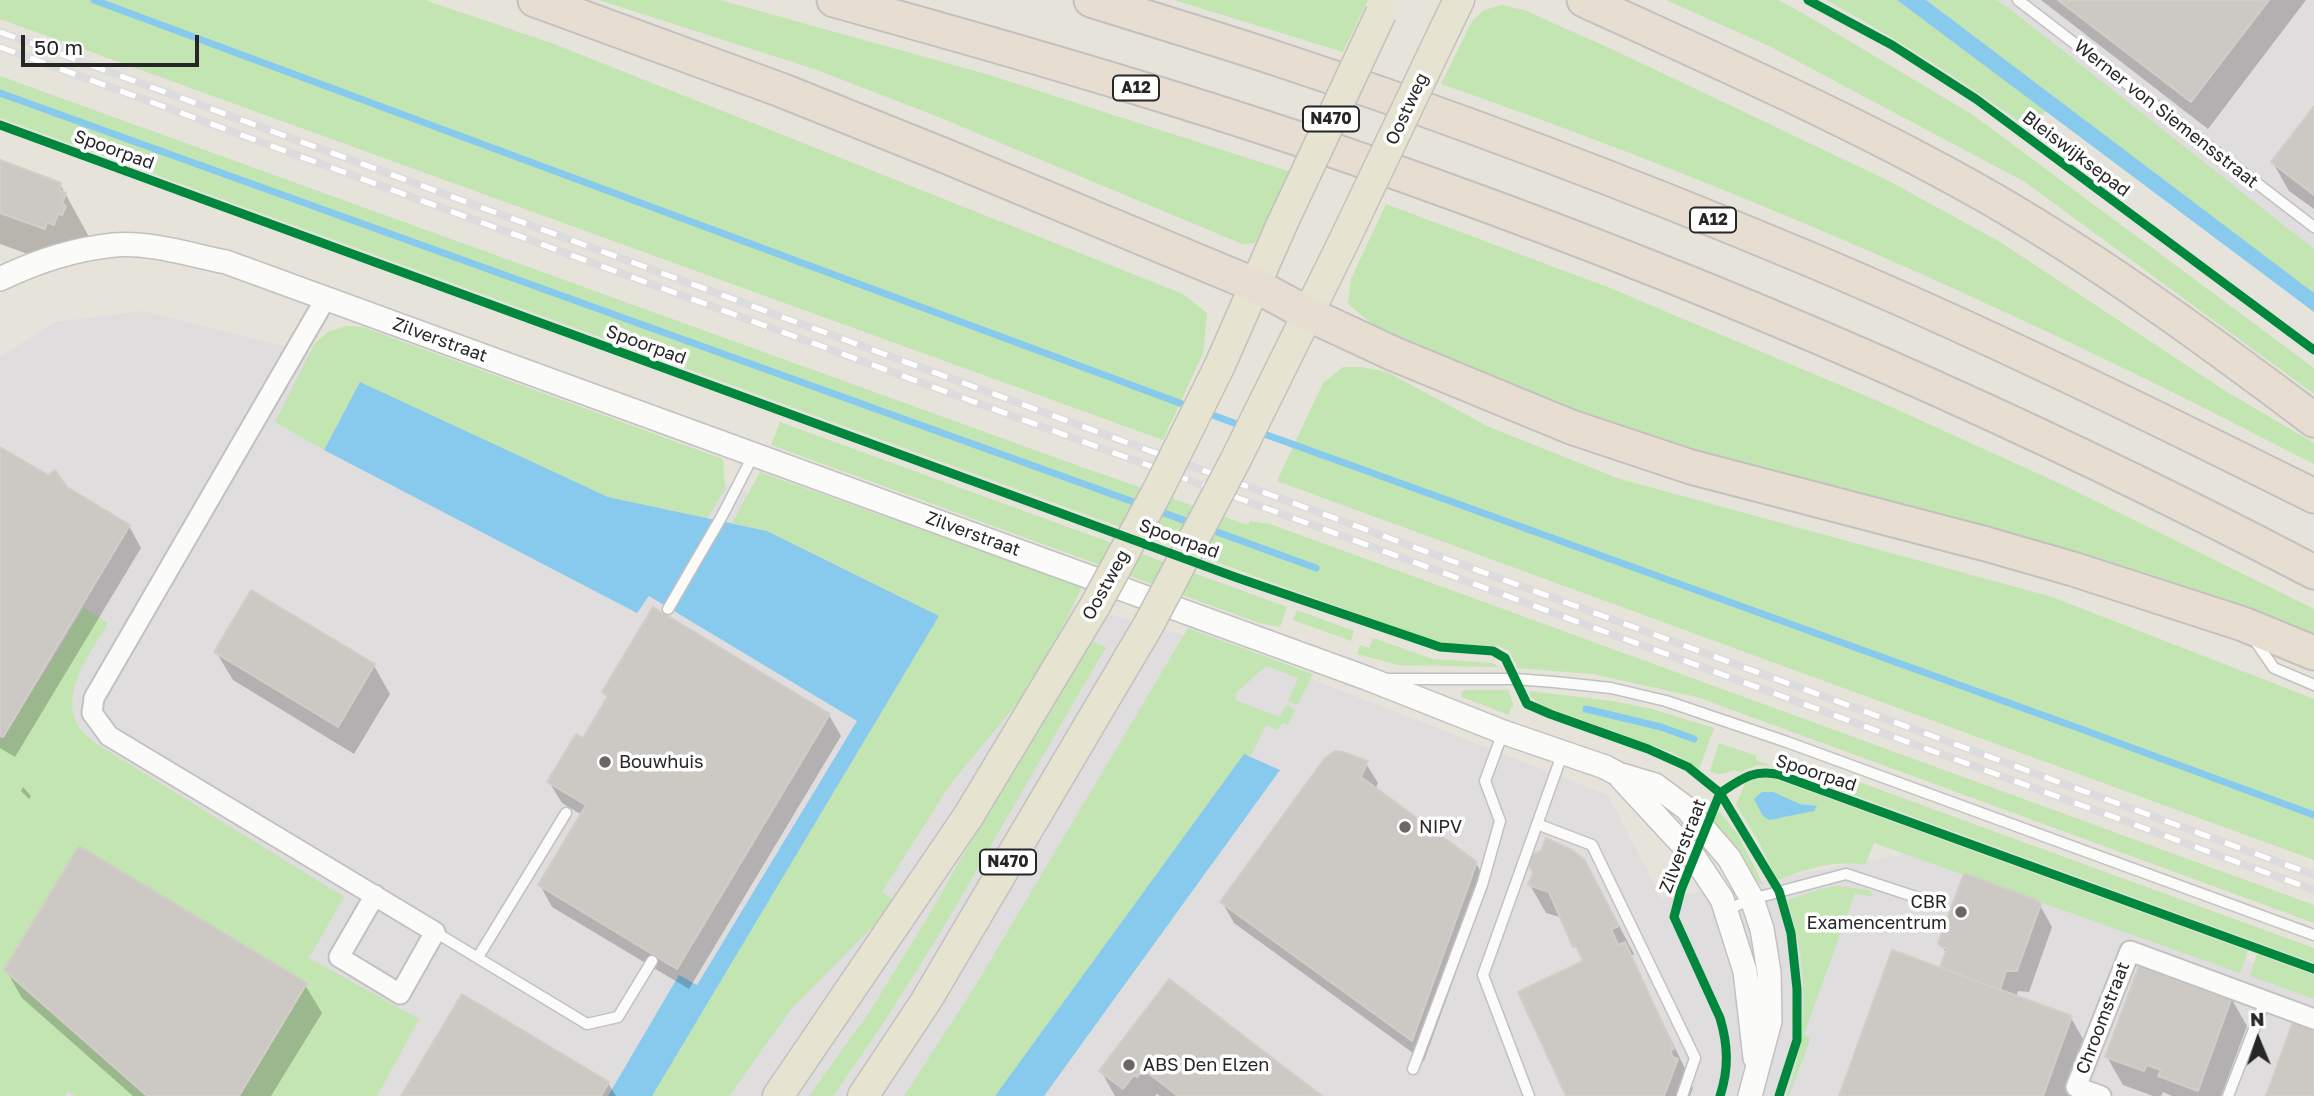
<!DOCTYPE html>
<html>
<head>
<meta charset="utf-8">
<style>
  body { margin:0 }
  #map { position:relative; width:2314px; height:1096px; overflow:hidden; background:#e6e3db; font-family:"Golos Text",sans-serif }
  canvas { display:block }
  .north { position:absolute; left:2223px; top:1005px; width:70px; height:70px; -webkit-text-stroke:5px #fff; paint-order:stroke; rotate:358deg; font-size:19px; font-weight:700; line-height:28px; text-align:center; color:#262626 }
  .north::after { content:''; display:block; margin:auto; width:24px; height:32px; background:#262626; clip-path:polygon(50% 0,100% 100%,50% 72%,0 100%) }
  .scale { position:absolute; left:21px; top:35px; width:178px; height:32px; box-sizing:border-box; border:4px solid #262626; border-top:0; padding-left:9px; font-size:21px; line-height:24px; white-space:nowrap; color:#262626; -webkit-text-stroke:5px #fff; paint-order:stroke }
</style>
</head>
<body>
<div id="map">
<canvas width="2314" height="1096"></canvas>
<div class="north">N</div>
<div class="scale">50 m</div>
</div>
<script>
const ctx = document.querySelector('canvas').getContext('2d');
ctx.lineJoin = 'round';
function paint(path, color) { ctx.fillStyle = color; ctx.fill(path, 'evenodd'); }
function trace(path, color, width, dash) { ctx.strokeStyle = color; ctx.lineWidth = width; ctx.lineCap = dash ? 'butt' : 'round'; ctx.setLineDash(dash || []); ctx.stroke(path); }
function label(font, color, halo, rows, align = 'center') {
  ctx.font = font + ' "Golos Text",sans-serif'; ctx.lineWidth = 7; ctx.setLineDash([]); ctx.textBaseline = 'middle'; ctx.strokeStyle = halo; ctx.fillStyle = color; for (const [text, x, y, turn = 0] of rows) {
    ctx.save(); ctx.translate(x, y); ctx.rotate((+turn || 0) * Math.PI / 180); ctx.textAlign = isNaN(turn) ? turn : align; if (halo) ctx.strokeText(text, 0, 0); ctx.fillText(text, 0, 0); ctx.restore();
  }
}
paint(new Path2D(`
  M1901,0H2314V298Z
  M142,311L462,390L1018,589L1235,649L1608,795L1662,899L1932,849L2314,984V1096H28L0,1061V357L54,322Z`), '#e0dddf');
paint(new Path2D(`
  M0,0H425L554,44L1183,294L1207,313L1203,353L1163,440L0,19Z
  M599,0H720L986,74L1291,172L1255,243L1242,244L941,118L817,70Z
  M1174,0H1368L1343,52Z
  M1666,0H1778L1804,14L1973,115L2314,368V394L2025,182L1769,46Z
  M1826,0H1897L2046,109L2035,133C1968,84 1899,40 1826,0Z
  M1926,0H1996L2010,9L2314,249V293Z
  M1502,5L1524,10L1618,52L1889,181L2000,242L2227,392L2314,443V464C2218,415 2122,366 2024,321C1835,232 1639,153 1441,84L1472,21L1484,10Z
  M0,76L1079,466L1248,525L1250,521L1270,524L2314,905V923L1697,697L1592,674L1518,668L1509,651L1499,646L1450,644L1427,639L0,118Z
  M1386,204L1610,288L1878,401L2063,485L2314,609V636L1672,445L1550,402L1454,363L1376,327L1348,304L1351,279Z
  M346,326L363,327L723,459L725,489L707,518L608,497L360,383L324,450L275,422L315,343L328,332Z
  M1343,367H1361L1387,372L1489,427L1620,479L2052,597L2314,699V860L1277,481L1323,383Z
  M780,422L1287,607L1280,627L1259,623L771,445Z
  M760,472L1082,587L1037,679L949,786L882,892L894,900L886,913L792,1008L729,1096H652L939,616L767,531L732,523Z
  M84,608L108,623C92,652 58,692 79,727C83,733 90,738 95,743L344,897L309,958L419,1019L377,1096H75L68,1091L65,1096H0V738L3,739Z
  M1297,610L1354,631L1351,641L1293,620Z
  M1188,628L1313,674L1297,705L1288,701L1298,678L1266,666L1237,692L1235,700L1280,717L1286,705L1295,710L1288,725L1282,723L1278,730L1266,725L1251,756L1244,755L995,1096H904L974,988Z
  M1373,638L1433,659L1492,663L1499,667L1398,665L1357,654L1360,645L1369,648Z
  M1091,641L1106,647L940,933L884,1022L833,1096H809L870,1011L928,917L1002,787Z
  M1466,690H1508L1514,707L1511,708L1509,715L1462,697L1461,692Z
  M1529,691L1613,701L1652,709L1714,728L1699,769L1673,753L1541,705L1530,696Z
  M1719,743L1757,756L1756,760L1772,766L1758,765L1739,772L1735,770C1726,772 1720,777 1710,771Z
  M1790,757L2314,948V963L1785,770Z
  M1765,777L1775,779L2248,951L2240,973L1874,843L1865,865C1830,860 1809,869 1777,880L1760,844L1736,804L1746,782Z
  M1720,812L1738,835L1763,884L1753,881L1713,822L1716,813Z
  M1837,886L1869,890L1872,894L1871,897L1855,893L1804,1034L1811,1038L1789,1096H1787C1809,1031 1809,965 1787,900L1821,889Z
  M2257,954L2314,975V999L2250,976Z`), '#c2e5b1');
paint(new Path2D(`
  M1897,0H1926L2314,293V312Z
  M360,382L608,497L767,531L939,616L652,1096H608L679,975L697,985L857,721L649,596L637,613L324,450Z
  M1244,754L1280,770L1044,1096H995Z
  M1762,792H1773L1800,804L1817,806L1814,811L1769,820L1763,816L1754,799Z`), '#88caee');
paint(new Path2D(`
  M2041,0H2306L2208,129Z
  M2314,109V209L2289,191L2273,163Z
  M0,162L60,184L88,235L77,264L70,261L67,268L0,244Z
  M0,449L129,526L141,548L15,757L0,748Z
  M216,652L374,666L390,694L354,754L233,680Z
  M604,692L829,715L841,736L689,989L552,907L540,885L582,815L562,803L549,782L584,740L608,699Z
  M1365,762L1378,783L1375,790L1476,863L1488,885L1424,1061L1234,923L1222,902Z
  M23,787L31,796L29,799L21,791Z
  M1588,867L1634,954L1631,956L1689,1077L1687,1078L1693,1088L1690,1096H1568L1584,962L1563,918L1546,913L1530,885Z
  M2038,902L2052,927L2029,992L2018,991L2016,997L2071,1018L2087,1046L2069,1096H1841L1943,971L1941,967L1947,954L1940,943Z
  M6,970L305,985L322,1013L271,1096H133L22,998Z
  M2177,979L2180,983L2231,998L2247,1026L2221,1096H2172L2163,1092L2161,1096H2153L2123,1085L2107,1057Z
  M1169,982L1319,1096H1160L1157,1094L1155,1096H1115L1101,1071Z
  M608,1083L616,1096H403Z`), '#0003');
trace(new Path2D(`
  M94,0L1193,408
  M0,93L1142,505
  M1204,412L1245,427
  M1256,431L2081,729L2314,815
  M1156,510L1194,524
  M1209,529L1316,568
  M1586,709L1661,727L1694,739`), '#88caee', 7);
const building = new Path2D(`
  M2058,0H2269L2191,102Z
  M2314,106V195L2271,162Z
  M0,160L61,183L59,190L66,193L62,204L66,206L62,215L58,214L54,225L47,222L45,229L0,213Z
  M0,447L48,475L55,470L67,487L130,525L3,737L0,735Z
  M251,590L375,664L338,727L214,652Z
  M653,607L830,714L677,969L538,885L586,805L547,782L576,734L583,738L608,696L602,692Z
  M1335,751L1343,752L1368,761L1361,777L1477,862L1412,1041L1220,902L1325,758Z
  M1546,838L1572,850L1584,859L1619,926L1611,929L1618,945L1625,942L1674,1049L1670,1050L1673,1057L1678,1059L1664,1096H1566L1518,992L1583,961L1576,946L1573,947L1549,892L1528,885L1533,873L1528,862L1529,856L1541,851Z
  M79,846L307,983L239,1096H147L4,970Z
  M1966,874L2039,901L2041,904L2017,971H2006L2000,990L1940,967L1947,949L1940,946L1938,943L1963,876Z
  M1892,950L2072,1016L2043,1096H1839Z
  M2140,963L2179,977L2177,982L2183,980L2232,997L2198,1091L2158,1076L2161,1070L2147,1065L2144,1071L2105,1057Z
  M1169,979L1172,981L1322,1096H1178L1140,1067L1139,1069L1142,1072L1137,1077L1134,1075L1123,1089L1099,1071Z
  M462,994L609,1082L601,1096H401Z
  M2294,1019L2314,1027V1096H2266Z`);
paint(building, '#ccc9c4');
trace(building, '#d1cec7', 2);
const service = new Path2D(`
  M2018,0L2314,227
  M668,609L722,516L754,454
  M2253,638L2274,668L2314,685
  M1387,679H1515L1554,682L1611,688L1666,701L1787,742L2314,935
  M1537,824L1592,845L1695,1058L1682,1096
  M1726,910L1752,899L1846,874L1919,898
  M435,932L587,1024L618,1017L652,961
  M478,957L566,813
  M1413,1069L1482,885L1500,821L1485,781L1503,732
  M1529,1096L1483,975L1563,752
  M2228,1096L2265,1001`);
const minor = new Path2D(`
  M326,298L94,698L92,713L109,736L435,932L400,994L339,957L375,895
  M2101,1096L2076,1087L2130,951L2314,1019`);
const tertiary = new Path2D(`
  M0,279C35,262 75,249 114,245C151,242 190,255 226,262L1369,679L1503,732L1605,767L1618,774L1655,785L1686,808L1729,858L1752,899L1762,929L1769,972L1770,1021L1750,1096
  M1620,777L1694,857L1722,899L1745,971L1755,1058`);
const primary = new Path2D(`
  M1442,35L1459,0
  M1220,365L1282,224
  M1235,461L1342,245
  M778,1096L969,815L1096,604
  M863,1096L926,1001L1149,624`);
const motorway = new Path2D(`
  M535,0L781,90L943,155L1255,285L1308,314L1394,354L1571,427L1691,467L1986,544L2073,569L2243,624L2314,653
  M834,0C1037,56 1239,115 1437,187C1738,295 2031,424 2314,572
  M1091,0C1154,20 1218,39 1281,60C1459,119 1635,186 1809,259C1980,331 2147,413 2314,496
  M1584,0C1721,63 1859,123 1990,198C2104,264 2209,341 2314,420`);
trace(service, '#c2c1c1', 13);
trace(minor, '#c2c1c1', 23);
trace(tertiary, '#c2c1c1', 26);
trace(primary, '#c3c1bf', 33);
trace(motorway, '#c3c1bf', 37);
trace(service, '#fbfbfa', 10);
trace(minor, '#fbfbfa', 19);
trace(tertiary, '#fbfbfa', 23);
trace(primary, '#e6e3d0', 30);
trace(motorway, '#e8ddd1', 33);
const rail = new Path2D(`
  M0,32L2314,875
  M0,47L2314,890`);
trace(rail, '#dcdbdd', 8);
trace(rail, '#fff', 5, [16]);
const primaryBridge = new Path2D(`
  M1282,224L1381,13
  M1342,245L1442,35
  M1096,604L1157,492L1220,365
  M1149,624L1235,461`);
trace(primaryBridge, '#c3c1bf', 33, []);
trace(primaryBridge, '#e6e3d0', 30);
trace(new Path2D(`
  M1808,0L1892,45L1976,99L2314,350
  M0,125L1235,577L1440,647L1493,651L1505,658L1527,704L1550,714L1648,749L1688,767L1720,793C1741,779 1755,768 1780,775L2314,969
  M1720,793L1779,891L1791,933L1797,989V1040L1779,1096
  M1720,1096C1729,1069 1728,1045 1720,1018L1674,917L1681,890L1720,793`), '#00873e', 9);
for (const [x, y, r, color] of [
  [605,762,7,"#696865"],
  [1405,827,7,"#696865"],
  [1961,912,7,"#696865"],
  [1129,1065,7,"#696865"]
]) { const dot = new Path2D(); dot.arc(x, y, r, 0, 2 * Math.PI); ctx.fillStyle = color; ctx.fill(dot); trace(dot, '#fff', 2.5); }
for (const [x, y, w] of [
  [1136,88,46],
  [1331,119,56],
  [1713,220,46],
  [1008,862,56]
]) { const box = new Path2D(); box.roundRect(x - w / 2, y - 12.5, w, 25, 5); ctx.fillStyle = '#fff'; ctx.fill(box); trace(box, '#262626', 2); }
label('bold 16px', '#262626', null, [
  ["A12",1136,88],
  ["N470",1331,119],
  ["A12",1713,220],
  ["N470",1008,862]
]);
label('18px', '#262626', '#fff', [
  ["Oostweg",1407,109,-65],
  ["Werner von Siemensstraat",2166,114,38],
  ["Spoorpad",114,150,20],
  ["Bleiswijksepad",2076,154,37],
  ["Zilverstraat",440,340,20],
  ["Spoorpad",646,345,20],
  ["Zilverstraat",973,534,20],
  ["Spoorpad",1179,539,20],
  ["Oostweg",1106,585,-61],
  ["Spoorpad",1816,773,18],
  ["Zilverstraat",1683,846,-69],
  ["Chroomstraat",2103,1018,-69]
]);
label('18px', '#262626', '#fff', [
  ["Bouwhuis",619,762],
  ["NIPV",1419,827],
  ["CBR",1947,902,"right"],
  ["Examencentrum",1947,923,"right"],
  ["ABS Den Elzen",1143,1065]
], 'left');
</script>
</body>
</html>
